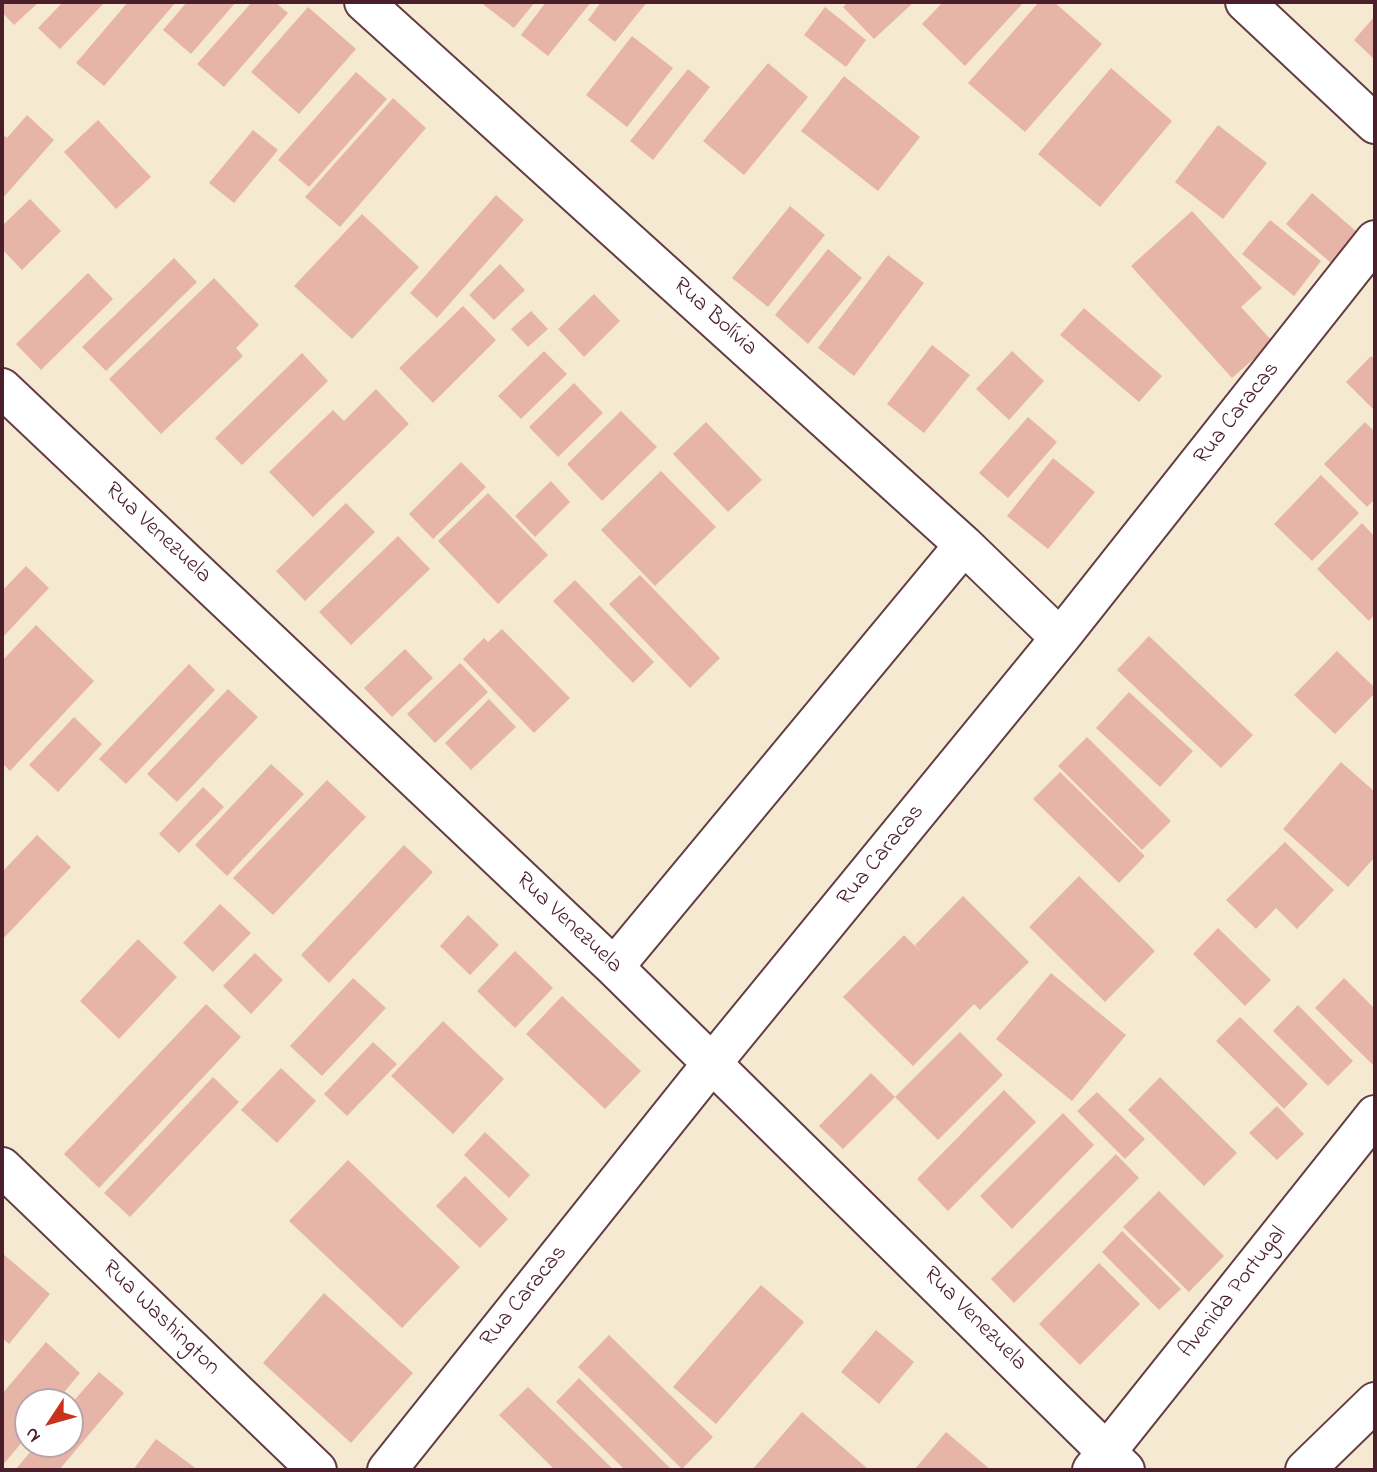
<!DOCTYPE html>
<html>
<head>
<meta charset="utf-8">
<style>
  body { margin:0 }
  #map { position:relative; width:1377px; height:1472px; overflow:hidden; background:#f5e9d2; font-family:"Indie Flower",sans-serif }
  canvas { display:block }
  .frame { position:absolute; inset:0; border:4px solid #4a1f2b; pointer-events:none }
  .north { position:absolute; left:14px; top:1388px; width:70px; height:70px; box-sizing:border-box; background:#fff; border:2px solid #b7a5aa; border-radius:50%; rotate:234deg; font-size:19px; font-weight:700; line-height:28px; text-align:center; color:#4a1f2b }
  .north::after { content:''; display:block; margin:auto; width:24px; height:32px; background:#c8321e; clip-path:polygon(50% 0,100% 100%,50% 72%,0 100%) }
</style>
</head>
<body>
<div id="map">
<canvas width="1377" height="1472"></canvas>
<div class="frame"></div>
<div class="north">N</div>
</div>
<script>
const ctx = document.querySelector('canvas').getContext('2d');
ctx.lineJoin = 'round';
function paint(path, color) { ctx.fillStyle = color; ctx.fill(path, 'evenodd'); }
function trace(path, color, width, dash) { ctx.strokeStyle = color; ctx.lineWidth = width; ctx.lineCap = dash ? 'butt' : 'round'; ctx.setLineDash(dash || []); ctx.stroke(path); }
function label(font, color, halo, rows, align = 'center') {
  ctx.font = font + ' "Indie Flower",sans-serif'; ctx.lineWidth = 6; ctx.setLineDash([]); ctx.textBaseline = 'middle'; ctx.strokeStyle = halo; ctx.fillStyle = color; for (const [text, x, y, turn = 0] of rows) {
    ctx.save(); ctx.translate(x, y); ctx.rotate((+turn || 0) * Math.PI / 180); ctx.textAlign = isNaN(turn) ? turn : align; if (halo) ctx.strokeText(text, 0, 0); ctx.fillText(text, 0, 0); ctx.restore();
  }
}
paint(new Path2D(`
  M2,2H39L14,25L2,12Z
  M63,2H105L60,49L38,28Z
  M128,2H176L104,86L76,63Z
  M187,2H236L191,54L163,30Z
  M252,2H275L288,13L224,87L197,64Z
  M480,2H535L514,28Z
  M546,2H591L548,56L521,35Z
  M601,2H647L615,42L588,20Z
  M848,2H914L874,39L843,7Z
  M943,2H1024L965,66L922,24Z
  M1039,2H1054L1102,44L1025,132L968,83Z
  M308,7L356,49L299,114L251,72Z
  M825,7L866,40L846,67L804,35Z
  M1375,16V60L1354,40Z
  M632,36L673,68L627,127L586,95Z
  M768,63L808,97L744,175L703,141Z
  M1111,68L1172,121L1100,207L1038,154Z
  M688,69L710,87L653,160L630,141Z
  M356,72L387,99L309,187L278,160Z
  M844,76L920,137L878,191L801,131Z
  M393,98L426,128L340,227L305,197Z
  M27,115L54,140L2,199V133L7,138Z
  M98,120L151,177L116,209L64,152Z
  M1218,125L1267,163L1223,219L1175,182Z
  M253,130L278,150L234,203L209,183Z
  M1312,193L1357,232L1331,263L1286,224Z
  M496,195L524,220L437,318L410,293Z
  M30,199L61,231L22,270L2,249V226Z
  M790,206L825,235L768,307L732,278Z
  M1192,211L1262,288L1241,307L1273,342L1232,378L1131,266Z
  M362,214L419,267L352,339L294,286Z
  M1270,220L1321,261L1294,296L1242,254Z
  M828,249L862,278L808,344L775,315Z
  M888,255L924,283L854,376L818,348Z
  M174,258L197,282L106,371L82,347Z
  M500,264L525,290L494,320L469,295Z
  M88,273L113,299L41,370L16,344Z
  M214,278L259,325L236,348L243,356L161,434L109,379Z
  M594,294L620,321L584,357L558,329Z
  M463,306L496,340L433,403L399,368Z
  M1084,308L1162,376L1139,402L1060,335Z
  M531,311L548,329L528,347L511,329Z
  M932,345L970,375L924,433L887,404Z
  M544,351L567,374L521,419L498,396Z
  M1012,351L1044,381L1009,420L976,389Z
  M302,353L328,381L242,465L215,438Z
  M1371,356L1375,359V411L1346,382Z
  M574,383L603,413L558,457L529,427Z
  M376,389L409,424L313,517L269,472L333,410L344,421Z
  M621,411L657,447L602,501L567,464Z
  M1028,417L1057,442L1008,498L979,473Z
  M706,422L762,480L728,512L673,454Z
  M1365,422L1375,432V499L1367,507L1324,464Z
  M1053,458L1095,492L1048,549L1007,516Z
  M461,462L486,487L433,539L409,514Z
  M661,471L716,527L655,586L601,530Z
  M1321,475L1359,513L1312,561L1274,524Z
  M551,481L570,502L535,537L515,516Z
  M488,493L548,555L498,604L438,541Z
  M346,503L375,532L305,601L276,571Z
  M1362,523L1375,537V614L1369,621L1317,569Z
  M398,536L430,569L351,645L319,612Z
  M26,566L49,588L2,638V591Z
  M640,575L720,658L690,688L609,604Z
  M575,580L654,662L633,683L553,601Z
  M36,625L94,681L10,771L2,763V661Z
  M502,629L570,698L534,733L463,659L484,638L488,642Z
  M1149,636L1253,735L1221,768L1117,670Z
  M405,649L433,678L392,717L364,688Z
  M1337,651L1375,688V693L1335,734L1294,695Z
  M460,663L488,692L435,743L407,714Z
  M189,664L215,690L126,784L99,759Z
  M228,689L258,717L177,802L147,774Z
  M1129,692L1193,751L1160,787L1096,728Z
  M489,699L516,727L471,770L445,743Z
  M74,717L102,744L58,792L29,765Z
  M1087,737L1171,821L1142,850L1058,766Z
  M1341,762L1375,792V857L1348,887L1283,829Z
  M271,764L304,794L227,876L195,845Z
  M1060,772L1145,856L1119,883L1033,799Z
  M327,780L366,817L273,915L233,878Z
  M203,787L224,807L179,853L159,834Z
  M37,835L71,867L2,940V872Z
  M1285,842L1334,890L1297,929L1276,908L1256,929L1226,900Z
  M404,845L433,872L329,983L301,955Z
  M1079,876L1155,951L1105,1002L1029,927Z
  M963,896L1029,962L980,1010L974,1004L913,1066L843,997L904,935L921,952L915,945Z
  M220,904L251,933L213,972L183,943Z
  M468,915L499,945L470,975L440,946Z
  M1218,928L1271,980L1245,1006L1193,954Z
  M138,939L177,977L119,1039L80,1001Z
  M515,951L553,988L515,1028L477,991Z
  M255,953L283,980L251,1014L223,986Z
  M1051,973L1126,1035L1072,1101L996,1039Z
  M353,978L386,1008L322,1076L290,1046Z
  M1344,978L1375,1009V1067L1315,1008Z
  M562,996L641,1071L605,1109L526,1034Z
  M206,1004L241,1037L99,1188L64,1154Z
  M1298,1005L1353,1061L1328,1086L1273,1031Z
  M1240,1017L1308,1084L1284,1109L1216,1041Z
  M443,1021L504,1079L453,1134L391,1076Z
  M960,1032L1003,1075L938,1140L895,1097Z
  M373,1042L397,1064L347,1116L324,1094Z
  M281,1068L316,1101L277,1143L241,1110Z
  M871,1073L895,1097L843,1149L819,1126Z
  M213,1077L239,1102L130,1217L104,1193Z
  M1160,1077L1237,1153L1204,1186L1128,1110Z
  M1004,1090L1036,1122L948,1211L917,1179Z
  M1097,1092L1145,1139L1125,1159L1077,1111Z
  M1277,1106L1304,1134L1277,1160L1249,1133Z
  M1063,1113L1094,1145L1012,1229L980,1196Z
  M485,1132L530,1175L509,1198L464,1155Z
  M1116,1154L1139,1178L1014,1303L991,1279Z
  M348,1160L460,1267L402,1328L289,1221Z
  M465,1176L508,1219L480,1248L436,1206Z
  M1159,1191L1224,1256L1189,1292L1123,1227Z
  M1122,1231L1181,1289L1159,1310L1102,1252Z
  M2,1253L50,1294L9,1344L2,1338Z
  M1099,1263L1140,1304L1080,1365L1039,1324Z
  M761,1285L804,1322L716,1424L673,1387Z
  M324,1293L413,1373L351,1443L263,1363Z
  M876,1330L914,1362L879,1404L841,1372Z
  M609,1335L713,1437L682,1469L578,1367Z
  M46,1342L80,1373L56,1402H28V1435L2,1466V1394Z
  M99,1372L124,1393L59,1470H15L37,1444H70V1405Z
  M579,1378L672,1470H625L556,1402Z
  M528,1387L614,1470H555L499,1415Z
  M802,1412L869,1470H752Z
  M946,1432L991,1470H914Z
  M156,1439L198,1470H133Z`), '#e7b4a8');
const minor = new Path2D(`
  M364,2L964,545L1060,638
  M1245,2L1375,124
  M2,388L614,967L1125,1470
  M614,967L964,545
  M2,1167L317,1470
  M387,1470L713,1062L1060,638L1375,240
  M1092,1470L1375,1115
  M1305,1470L1375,1402`);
trace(minor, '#643d44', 42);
trace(minor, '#fff', 38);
label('23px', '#4a1f2b', '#fff', [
  ["Rua Bolívia",714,318,42],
  ["Rua Caracas",1238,414,-52],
  ["Rua Venezuela",157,534,43],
  ["Rua Caracas",882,856,-51],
  ["Rua Venezuela",568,924,43],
  ["Avenida Portugal",1234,1293,-52],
  ["Rua Caracas",525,1297,-51],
  ["Rua Washington",160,1319,44],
  ["Rua Venezuela",974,1320,45]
]);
</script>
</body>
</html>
